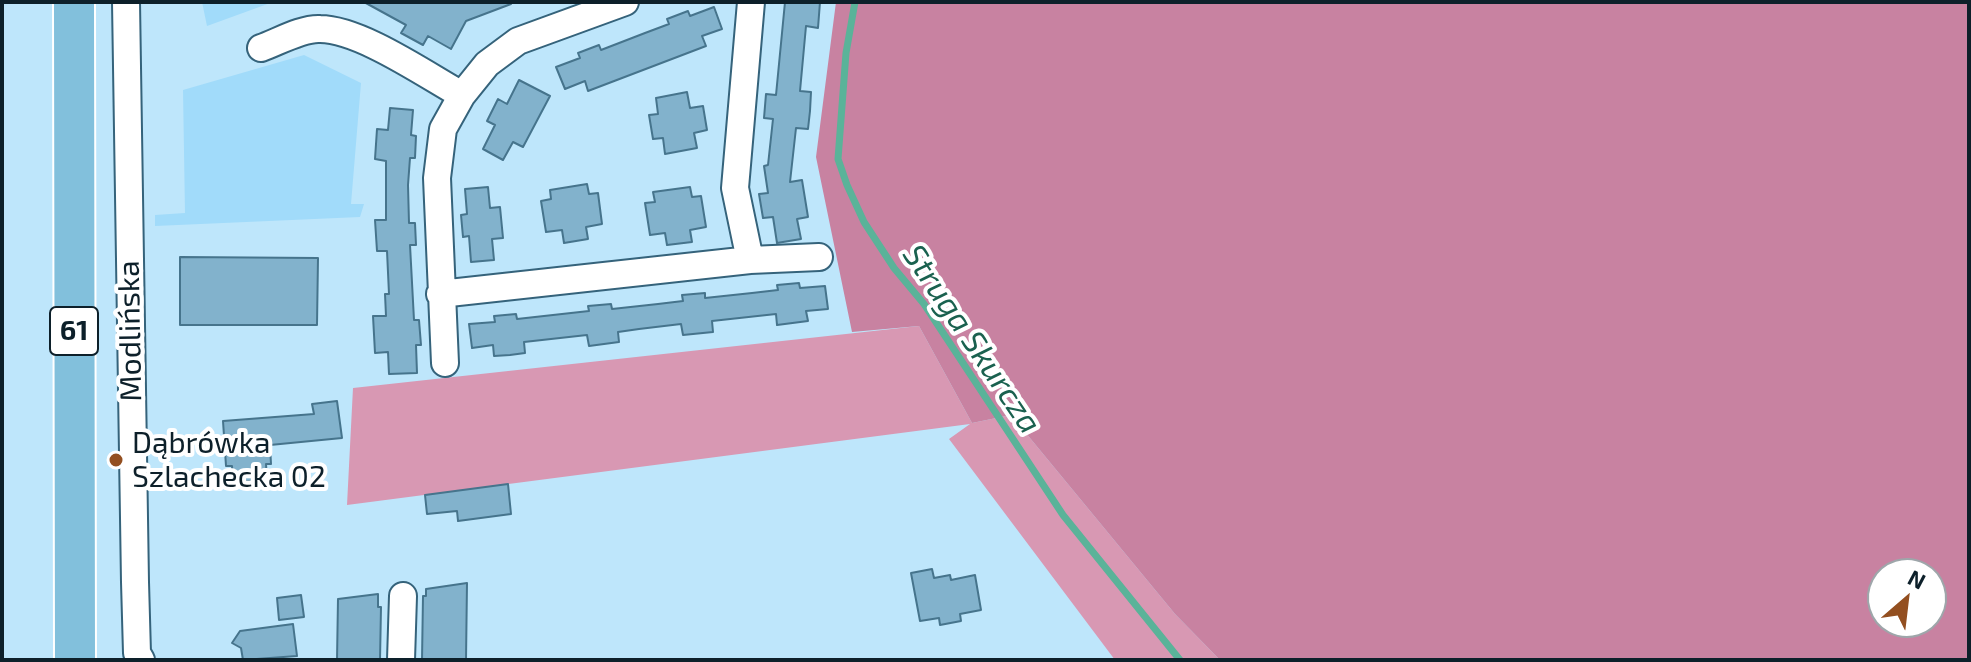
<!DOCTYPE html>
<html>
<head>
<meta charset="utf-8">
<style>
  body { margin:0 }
  #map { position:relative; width:1971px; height:662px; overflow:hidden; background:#bee6fb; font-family:"Exo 2",sans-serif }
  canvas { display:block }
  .frame { position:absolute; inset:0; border:4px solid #0d202a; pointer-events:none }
  .north { position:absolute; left:1867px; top:558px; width:80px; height:80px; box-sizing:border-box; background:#fff; border:2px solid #9ea6aa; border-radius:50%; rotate:28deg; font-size:22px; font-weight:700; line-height:32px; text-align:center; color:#0d202a }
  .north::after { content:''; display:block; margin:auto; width:28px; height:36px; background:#934f20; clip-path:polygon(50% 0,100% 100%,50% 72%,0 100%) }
</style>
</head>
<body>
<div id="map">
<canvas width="1971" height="662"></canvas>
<div class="frame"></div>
<div class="north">N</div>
</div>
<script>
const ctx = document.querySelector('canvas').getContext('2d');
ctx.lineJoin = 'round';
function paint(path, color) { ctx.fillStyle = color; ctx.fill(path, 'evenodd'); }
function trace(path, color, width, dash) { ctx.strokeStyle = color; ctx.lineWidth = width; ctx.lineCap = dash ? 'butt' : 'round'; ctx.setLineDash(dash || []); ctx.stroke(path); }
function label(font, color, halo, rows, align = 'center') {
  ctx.font = font + ' "Exo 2",sans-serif'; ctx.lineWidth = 8; ctx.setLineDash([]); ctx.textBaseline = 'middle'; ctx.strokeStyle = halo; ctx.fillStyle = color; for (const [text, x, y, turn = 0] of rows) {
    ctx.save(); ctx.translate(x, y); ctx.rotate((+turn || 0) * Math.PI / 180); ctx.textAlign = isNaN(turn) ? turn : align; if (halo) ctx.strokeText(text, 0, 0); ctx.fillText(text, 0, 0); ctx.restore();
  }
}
paint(new Path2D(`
  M202,2H273L207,26Z
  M304,55L361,83L351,204H364L360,217L155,226V215L185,213L183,90Z`), '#a1dbfa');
paint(new Path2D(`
  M919,326L972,423L1011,415L1175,614L1220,660H1115L949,439L970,424L347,505L353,388Z`), '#d898b3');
paint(new Path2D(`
  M836,2H1969V660H1220L1175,614L1011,415L972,423L919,326L852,332L816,157ZM1883,574H1931V622H1883Z`), '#c882a1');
trace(new Path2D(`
  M855,2L846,53L838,159L847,185L864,222L894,268L924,304L1063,515L1180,660`), '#5ab399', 7);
const building = new Path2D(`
  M364,2H510L511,4L466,21L451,49L428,36L423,45L401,33L406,25Z
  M785,2H820L818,28L806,26L800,91L811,92L810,111L808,129L796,128L790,182L802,180L808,217L797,219L801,239L777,243L773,217L763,218L759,194L768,193L764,166L768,165L773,119L764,118L766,94L776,95Z
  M714,7L722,29L702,36L706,46L588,91L585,81L565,89L556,67L580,58L578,53L599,45L601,50L645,33L669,24L667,19L688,11L690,16Z
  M519,80L550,96L523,147L513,142L503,160L483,149L495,125L487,121L498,99L507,104Z
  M687,92L690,108L703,106L707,130L694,133L697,148L665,154L663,138L653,139L649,115L658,114L656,98Z
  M390,108L413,110L411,135L416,136L415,158H410L408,185L409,223H415L416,245H410L414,320H419L421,345H416L417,373L389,374L388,352L375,353L373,316H386L385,294H389L387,251H377L375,220H386V161L375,159L377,129L388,130Z
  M587,184L589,194L598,193L602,224L586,227L588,239L564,243L562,230L546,232L541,201L551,199L550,190Z
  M488,187L490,208L500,207L503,238L492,239L494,260L471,262L469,236L463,237L461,215L467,214L465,189Z
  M690,187L692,197L701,196L706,227L690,230L692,242L667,245L665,233L650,235L645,203L655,202L653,192Z
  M180,257L318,258L317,325H180Z
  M799,283L800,288L825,286L828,309L806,311L808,321L777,325L776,314L712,321L713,332L683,335L681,324L639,329L618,332L619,342L589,346L587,335L524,342L525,353L510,355L494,356L493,345L472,348L469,324L495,322L494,316L516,314L517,319L589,311L588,306L611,304L612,309L658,304L683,301L682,295L705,293V298L752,293L778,290L777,285Z
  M337,401L342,438L270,445L271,464H266L267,480L233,482L232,466H226L223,421L314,414L312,404Z
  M508,484L511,514L458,521L457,511L427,514L425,495Z
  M932,569L934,578L950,575L951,580L975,575L981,610L960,614L961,621L940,625L939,618L920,621L911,573Z
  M467,583L466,660H422L423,596H426V589Z
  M378,594V607H381L380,660H337L338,599Z
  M301,595L304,617L279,620L277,598Z
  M293,624L297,656L243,660L241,648L232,643L240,631Z`);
paint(building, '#82b2cc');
trace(building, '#46748c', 2);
const street = new Path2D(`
  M126,2L135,582L137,653L141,660
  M261,48C278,42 302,28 320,29C360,29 426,75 462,95
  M750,260L735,188L751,2
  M440,294L750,260L819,257
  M445,363L437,178L443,129L462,95L487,64L518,41L625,2
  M401,660L403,596`);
const primary = new Path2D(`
  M74,2L75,660`);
trace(street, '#35637b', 30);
trace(primary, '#fff', 44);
trace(street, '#fff', 26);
trace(primary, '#82c0dc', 40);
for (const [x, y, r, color] of [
  [116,460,8,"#934f20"]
]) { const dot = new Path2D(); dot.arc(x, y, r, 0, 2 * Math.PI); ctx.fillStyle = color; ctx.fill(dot); trace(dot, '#fff', 3); }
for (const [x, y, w] of [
  [74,331,48]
]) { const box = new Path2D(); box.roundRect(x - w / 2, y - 24, w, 48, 6); ctx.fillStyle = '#fff'; ctx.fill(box); trace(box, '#0d202a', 2); }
label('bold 28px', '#0d202a', null, [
  ["61",74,331]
]);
label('30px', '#0d202a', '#fff', [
  ["Modlińska",130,331,-91]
]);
label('30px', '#0d202a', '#fff', [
  ["Dąbrówka",132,443],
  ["Szlachecka 02",132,477]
], 'left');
label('italic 32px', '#1a614f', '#fff', [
  ["Struga Skurcza",972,339,56]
]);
</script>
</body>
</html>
